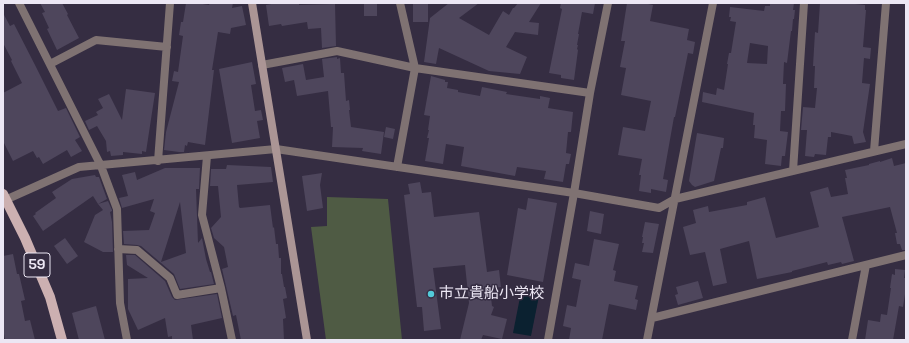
<!DOCTYPE html>
<html>
<head>
<meta charset="utf-8">
<style>
  body { margin:0 }
  #map { position:relative; width:909px; height:343px; overflow:hidden; background:#352d42; font-family:"Space Grotesk",sans-serif }
  canvas { display:block }
  .frame { position:absolute; inset:0; border:4px solid #ece7f4; pointer-events:none }
</style>
</head>
<body>
<div id="map">
<canvas width="909" height="343"></canvas>
<div class="frame"></div>
</div>
<script>
const ctx = document.querySelector('canvas').getContext('2d');
ctx.lineJoin = 'round';
function paint(path, color) { ctx.fillStyle = color; ctx.fill(path, 'evenodd'); }
function trace(path, color, width, dash) { ctx.strokeStyle = color; ctx.lineWidth = width; ctx.lineCap = dash ? 'butt' : 'round'; ctx.setLineDash(dash || []); ctx.stroke(path); }
function label(font, color, halo, rows, align = 'center') {
  ctx.font = font + ' "Space Grotesk","Noto Sans JP",sans-serif'; ctx.lineWidth = 3; ctx.setLineDash([]); ctx.textBaseline = 'middle'; ctx.strokeStyle = halo; ctx.fillStyle = color; for (const [text, x, y, turn = 0] of rows) {
    ctx.save(); ctx.translate(x, y); ctx.rotate((+turn || 0) * Math.PI / 180); ctx.textAlign = isNaN(turn) ? turn : align; if (halo) ctx.strokeText(text, 0, 0); ctx.fillText(text, 0, 0); ctx.restore();
  }
}
paint(new Path2D(`
  M327,197L388,199L402,340H326L311,227L327,226Z`), '#4f5b44');
paint(new Path2D(`
  M522,287L540,291L531,336L513,333Z`), '#0b2130');
paint(new Path2D(`
  M40,3H62L68,14L67,15L79,38L57,50L47,29L49,28L42,13L45,12Z
  M186,3H196L209,5L210,3H233L232,8L242,6L246,25L231,28L230,34L218,32L212,70H214L205,145L188,142L187,146L185,145L184,152H179L164,150L166,132L179,82L172,81L174,71L178,72L183,36L179,35L181,22H183Z
  M277,3H299V5L335,4L336,46L322,48L321,28L308,29L307,22L282,26L281,24L269,26L266,5Z
  M364,3H377V16H364Z
  M413,3H428V22H413Z
  M449,3H479L459,18L489,35L503,11L509,15L513,8H514L518,3H541L529,22L539,23L538,35L515,32L506,47L527,57L520,74L489,71L439,48L436,64L424,62L430,18Z
  M561,3H595L593,14L582,12L578,34H579L577,45H578L577,49L578,50L574,80L561,78V75L549,73L562,9L560,8Z
  M627,3H649L648,4L653,5L650,21L689,29L687,40L695,42L693,54L688,53L675,117H674L663,179L668,180L666,192L651,189V193L639,191L641,175H639L642,159L618,155L623,127L645,131L651,101L621,95L626,68L620,67L625,41H621Z
  M770,3H794L793,10H795L794,19H793L792,31H791L787,63L784,62L783,84H786L785,111H781L780,131L788,132L785,156H782L781,166L765,164L767,140L754,138L755,125H753L754,113L702,102L703,92L716,95L717,88L724,90L728,64H727L729,53H731L736,22L730,21L731,17H729L730,7L764,11L765,6H770ZM750,43L768,46L767,64L747,63Z
  M820,3H846L865,5V10H866L863,47L871,48L870,59L864,58L862,83L870,84L863,132L866,142L854,144L852,136L831,132V137H828L826,155L815,154L814,157L805,156L807,130H801L803,107L815,108L817,88H814L815,66H813L815,32L818,33Z
  M3,13L10,26L14,24L35,65L58,111L66,108L80,137L75,140L82,151L71,157L67,150L43,164L39,157L37,158L33,151L13,161L3,141V93L22,83L11,61L12,60L3,43Z
  M337,57V59L340,58L341,73H344L346,101L349,100L350,110H349L351,127L384,132L381,154L362,151L363,148L332,147L333,127H331L328,91L297,96L294,80L285,82L282,68L303,64L306,80L324,77L322,59Z
  M252,62L256,84L251,85L255,111L261,110L263,120L257,121L260,138L232,143L219,69Z
  M431,76L445,80V82H448L447,88L458,90V92L480,96L482,87L507,92L506,94L540,99V96L550,98L548,108L573,112L571,132H568L566,153L571,154L569,164H566L563,182L544,179L546,171L517,167L515,176L461,166L464,147L446,144L443,164L425,161L429,138H427L429,130H428L430,116L424,115Z
  M126,89L155,93L146,152L142,151V154L123,152V155L111,156L110,151L107,152L106,141L97,126L89,130L85,121L98,115L96,112L103,108L98,99L109,94L122,120Z
  M386,127L395,129L393,139L384,137Z
  M697,133L724,138L723,148H721L714,181L695,187L692,185L689,181Z
  M892,158L894,166L906,163V250H902L900,244H897L895,233H897L890,207L842,217L854,261L842,264L841,262L828,265L827,262L792,271V272L757,279L749,241L720,249L727,283L713,286L705,252L690,255L683,227L696,223L693,210L708,206L709,212L747,205V202L765,197L776,238L788,235L819,227L810,192L828,187L831,197L848,194L845,178H847L845,170L869,165V164L880,161V162Z
  M227,165L271,167L273,182L237,185L239,207L240,208L270,205L273,228L274,227L276,244H278L279,258H281V274H282L284,287H285L287,298L283,299L286,318L283,319L284,340H241L236,315L233,316L222,269L228,267L224,247L214,238L211,228L221,217L218,186H210L211,169H226Z
  M165,168H200L199,189H196L198,243L202,238L206,259L210,272H211L214,284L180,289L174,274L141,246L137,245L124,244L123,231L149,230L155,213L150,211L154,199L122,208L119,198L128,196L122,175L135,172L137,180ZM180,202L186,253L161,262Z
  M322,173L320,185L323,208L307,211L302,176Z
  M95,175L96,177H99L107,199L98,204L93,196L43,231L33,216L36,214L35,213L56,198L52,192L72,179Z
  M420,182L422,193L431,192L434,217L479,212L487,272L499,270L501,287L490,289L492,306L494,307L491,315L507,319L502,339L483,335L481,340H460L469,303L465,265L433,268L441,329L424,331L422,307H417L404,195L410,194L408,184Z
  M528,198L557,203L543,282L507,275L518,208L526,210Z
  M108,201L112,210V211L110,212L112,222L113,252H103L84,242L95,215L103,210L98,204Z
  M590,211L604,214L601,234L587,231Z
  M645,222L659,224L653,253L642,252L644,243H642L643,237H642Z
  M65,238L78,256L67,264L54,246Z
  M594,239L619,244L613,270L616,271L614,281L638,286L635,299L638,300L636,310L609,304L602,340H569L571,328L563,326L567,305L576,307L581,280L572,278L575,263L589,266Z
  M13,254L17,274H19L25,300L21,301L25,321L30,320L35,340H5L3,328V256Z
  M126,255H135L165,281L172,297L175,300L217,294L222,318L191,325L193,340H172V336L168,337L165,318L138,330L128,309V279L148,278L127,265Z
  M895,269L905,270L904,278H906V288L903,307L899,306L893,340H865L868,320L880,322L881,314L887,315L891,288H890L892,274L895,275Z
  M698,281L703,298L678,305L675,295L678,294L676,287Z
  M96,306L105,340H79L72,313Z`), '#4e465c');
trace(new Path2D(`
  M19,3L101,166L117,209L120,303L127,340
  M50,64L96,40L167,47
  M262,65L337,51L415,68L590,93
  M874,151L886,3
  M207,156L202,215L221,288L232,340
  M158,161L170,3
  M397,167L415,68L400,3
  M793,171L804,3
  M3,201L79,167L276,149L574,193L659,208L675,199L906,144
  M118,249L137,250L170,278L177,295L221,288
  M652,318L906,255
  M548,340L574,193L590,93L608,3
  M647,340L713,3
  M852,340L866,265`), '#7f7272', 8);
trace(new Path2D(`
  M252,3L307,340`), '#ab9595', 8);
trace(new Path2D(`
  M3,194L25,238L50,297L62,340`), '#ccb0b1', 10);
for (const [x, y, r, color] of [
  [431,294,4,"#53cbda"]
]) { const dot = new Path2D(); dot.arc(x, y, r, 0, 2 * Math.PI); ctx.fillStyle = color; ctx.fill(dot); trace(dot, '#352d42', 1.5); }
for (const [x, y, w] of [
  [37,265,26]
]) { const box = new Path2D(); box.roundRect(x - w / 2, y - 12, w, 24, 3); ctx.fillStyle = '#352d42'; ctx.fill(box); trace(box, '#ece7f4', 1); }
label('bold 14px', '#ece7f4', null, [
  ["59",37,265]
]);
label('15px', '#ece7f4', '#352d42', [
  ["市立貴船小学校",439,294]
], 'left');
</script>
</body>
</html>
